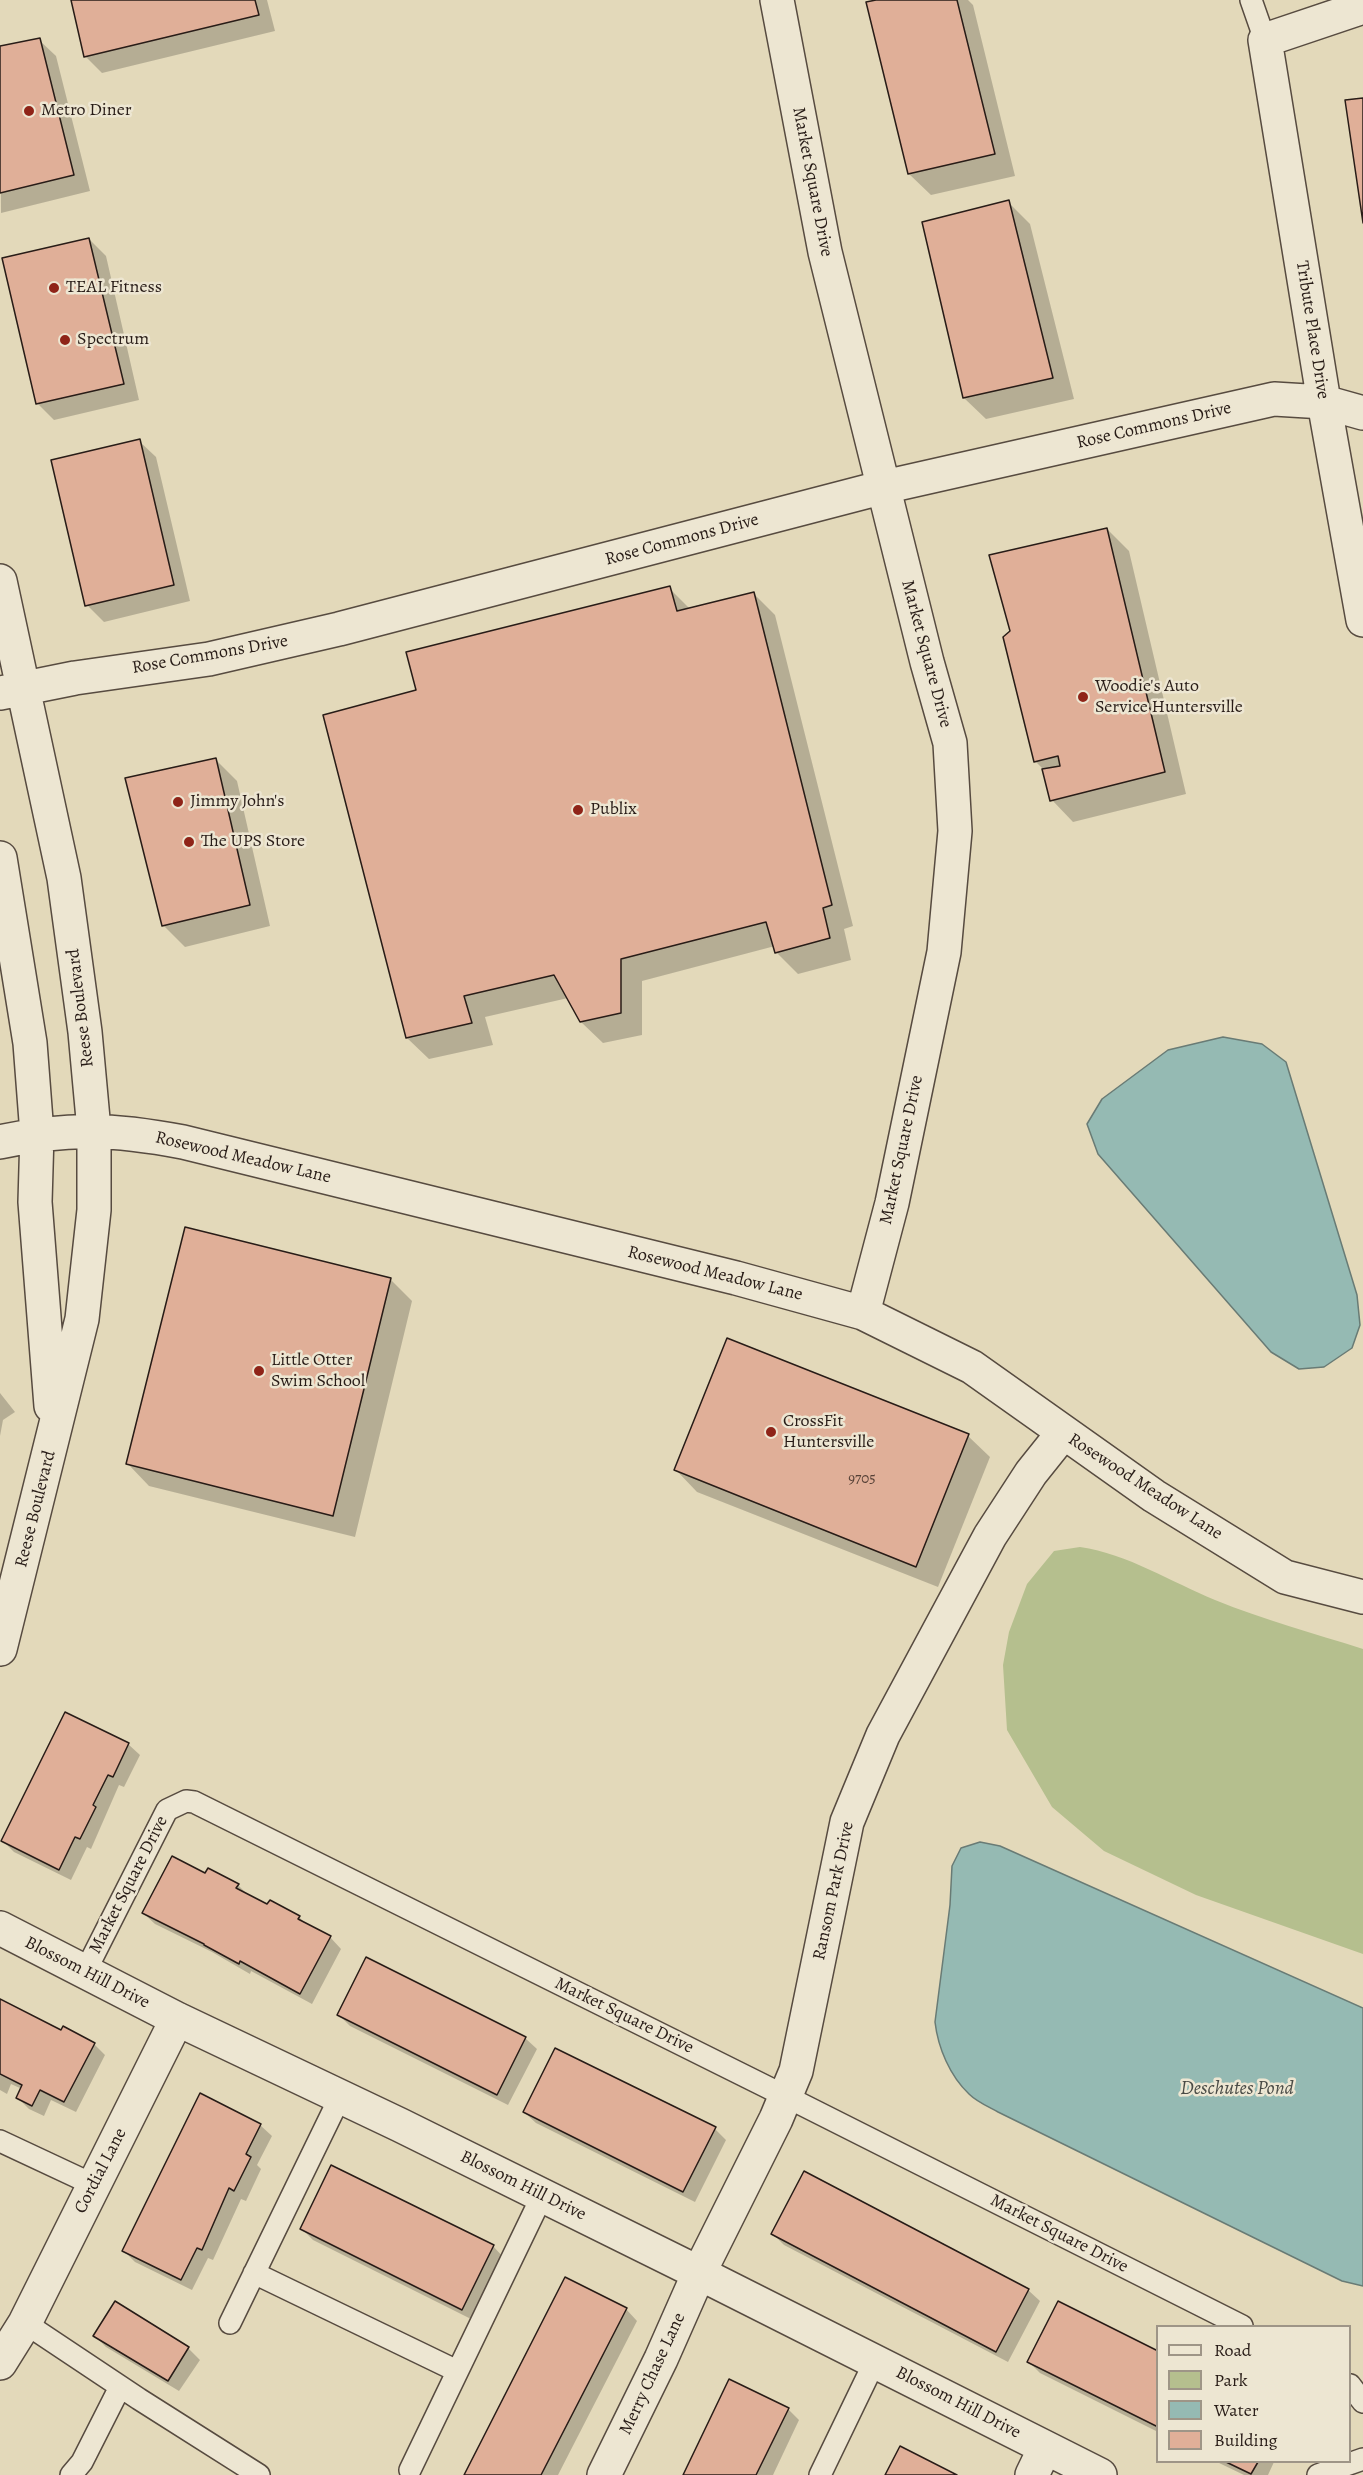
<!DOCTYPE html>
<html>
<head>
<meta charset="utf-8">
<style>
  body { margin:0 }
  #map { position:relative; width:1363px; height:2475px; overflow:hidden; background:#e3d9ba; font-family:Alegreya,serif }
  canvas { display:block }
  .legend { position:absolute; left:1156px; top:2325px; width:195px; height:138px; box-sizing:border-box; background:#ede6d2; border:2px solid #9e9587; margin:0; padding:8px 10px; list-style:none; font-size:18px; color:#281c17 }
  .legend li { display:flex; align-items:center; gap:12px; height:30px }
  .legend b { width:30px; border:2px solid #9e9587 }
</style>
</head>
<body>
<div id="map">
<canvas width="1363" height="2475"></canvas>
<ul class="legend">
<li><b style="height:8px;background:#ede6d2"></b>Road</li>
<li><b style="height:16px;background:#b5bf8e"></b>Park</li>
<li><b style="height:16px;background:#95bab3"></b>Water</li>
<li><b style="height:16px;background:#e0af98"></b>Building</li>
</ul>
</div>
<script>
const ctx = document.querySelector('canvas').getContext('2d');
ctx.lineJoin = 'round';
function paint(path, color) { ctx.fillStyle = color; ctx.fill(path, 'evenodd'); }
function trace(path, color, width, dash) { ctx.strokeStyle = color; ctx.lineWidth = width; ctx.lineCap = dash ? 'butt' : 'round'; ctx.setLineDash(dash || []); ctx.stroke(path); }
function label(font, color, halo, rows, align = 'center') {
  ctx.font = font + ' Alegreya,serif'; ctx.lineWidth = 5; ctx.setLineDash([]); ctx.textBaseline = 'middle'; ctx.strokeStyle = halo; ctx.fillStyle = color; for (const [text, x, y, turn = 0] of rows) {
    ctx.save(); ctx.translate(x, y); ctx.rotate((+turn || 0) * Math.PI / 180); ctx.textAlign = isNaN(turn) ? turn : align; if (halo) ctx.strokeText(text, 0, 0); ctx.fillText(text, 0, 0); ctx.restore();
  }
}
paint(new Path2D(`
  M1080,1547C1128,1554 1171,1582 1215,1600C1264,1620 1313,1633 1363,1649V1954L1196,1895L1104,1851L1052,1807L1007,1730L1003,1665L1009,1632L1027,1584L1054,1551Z`), '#b5bf8e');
const water = new Path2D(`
  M1223,1037L1262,1044L1286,1062L1357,1295L1360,1325L1352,1348L1324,1367L1299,1369L1271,1352L1098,1154L1087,1124L1102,1099L1168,1050Z
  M980,1842L1000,1846L1363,2008V2286L1342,2281L998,2112C989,2107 977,2102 969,2094C950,2076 938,2048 935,2022L950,1905L952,1866L961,1848Z`);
paint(water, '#95bab3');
trace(water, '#697b75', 1.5);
paint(new Path2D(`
  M72,0H267L275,31L102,73L85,56Z
  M883,0H968L973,5L1015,176L931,195L909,174Z
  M39,40L56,56L90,191L1,213L0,48Z
  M1008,202L1030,224L1074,399L986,419L964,398Z
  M89,239L106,256L139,400L54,420L37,403Z
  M139,441L156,457L190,601L104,622L87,605Z
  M1107,529L1129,551L1186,794L1073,822L1052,800L1044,770L1036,762Z
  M669,588L690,609L753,593L775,615L853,926L844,929L851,960L798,974L776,952L775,946L642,981V1035L603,1043L581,1022L568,998L485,1017L493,1045L429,1059L407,1038L418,691Z
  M216,760L237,781L270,926L185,947L163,925Z
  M391,1280L412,1301L355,1537L149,1486L128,1464Z
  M0,1393L15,1412L3,1420L0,1436Z
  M968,1436L990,1457L938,1587L697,1492L676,1470Z
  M66,1714L128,1744L140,1755L124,1787L119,1785L91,1849L87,1847L71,1880L14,1852L3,1841Z
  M205,1875L238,1885L249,1896L268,1906L299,1917L309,1927L330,1937L341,1949L312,2004L251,1971L250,1974L212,1952L155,1924L143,1913Z
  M0,2000L62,2032L94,2044L105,2055L76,2112L51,2100L44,2116L29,2109L17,2097L22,2089L11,2084L7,2094L0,2090Z
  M339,2015L525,2038L537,2049L508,2105L350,2026Z
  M524,2112L715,2129L726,2140L695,2202L536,2123Z
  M260,2125L272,2136L257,2165L261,2169L246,2201L241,2199L213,2260L208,2258L192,2290L135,2262L124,2251Z
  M302,2229L493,2246L504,2258L473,2320L313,2240Z
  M773,2234L1028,2290L1040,2301L1008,2362L784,2245Z
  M116,2303L188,2348L200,2360L179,2391L106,2347L95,2336Z
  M626,2309L637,2321L558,2475H465Z
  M1158,2353V2432L1040,2373L1029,2362Z
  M788,2409L799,2420L773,2475H685Z
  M1217,2462H1274L1268,2475H1244Z`), '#0003');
const building = new Path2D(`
  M71,0H255L259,15L84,57Z
  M876,0H957L995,154L908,174L866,2Z
  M40,38L74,175L0,193V46Z
  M1363,98V223L1345,100Z
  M1009,200L1053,378L963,398L922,222Z
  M89,238L124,384L36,404L2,258Z
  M140,439L174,585L85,606L51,460Z
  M1107,528L1165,772L1050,801L1042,769L1060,766L1058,756L1034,762L1003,637L1010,631L989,555Z
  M670,586L677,611L754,592L832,905L823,908L830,938L775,953L766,922L621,959V1013L580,1022L554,975L464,996L472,1023L406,1038L323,715L416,690L406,652Z
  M216,758L250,905L162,926L125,778Z
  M185,1227L391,1278L333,1516L126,1464Z
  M727,1338L969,1434L916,1567L674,1470Z
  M65,1712L129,1743L113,1777L108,1775L93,1805L96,1807L80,1839L75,1837L59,1870L1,1841Z
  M172,1856L205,1873L208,1868L239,1884L236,1888L267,1904L270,1900L300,1916L298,1919L331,1936L300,1994L240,1961L239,1964L204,1945V1944L142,1913Z
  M366,1957L526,2037L497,2095L337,2015Z
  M0,1999L61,2030L63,2026L95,2043L64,2102L40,2090L32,2106L16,2098L22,2085L0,2074Z
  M555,2048L716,2127L683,2192L523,2112Z
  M200,2093L261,2124L246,2154L251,2157L234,2191L229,2188L202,2250L197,2248L181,2280L122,2251Z
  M331,2165L494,2245L462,2310L300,2229Z
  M804,2171L1029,2289L996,2352L771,2234Z
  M565,2277L627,2308L541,2475H464Z
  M115,2301L189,2347L168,2381L93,2336Z
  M1058,2301L1158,2351V2427L1027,2362Z
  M729,2379L789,2408L756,2475H683Z
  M900,2446L957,2475H885Z
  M1226,2462H1258L1251,2474Z`);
paint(building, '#e0af98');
trace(building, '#281c17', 1.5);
const service = new Path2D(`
  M1251,0L1265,40
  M85,1972L167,1810L186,1801L194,1802L785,2096L1242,2326
  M0,2141L94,2185
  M254,2273L457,2371
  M25,2323L139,2399L259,2475
  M230,2323L340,2097
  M1350,2385L1363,2402
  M410,2470L542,2196
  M71,2475L82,2462L120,2387
  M820,2475L875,2361
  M1318,2475L1363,2459`);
const minor = new Path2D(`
  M777,0L825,252L927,662L950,743L955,831L944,952L892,1203L863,1313
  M1363,7L1265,40L1324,402L1363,620
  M0,581L64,878L85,1032L94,1130V1210L82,1319L0,1649
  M0,693L75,678L209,659L339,629L884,487L1274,399L1324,402L1363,413
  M0,858L30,1043L37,1134L35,1202L51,1406
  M0,1142C68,1127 114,1129 183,1142L736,1278L863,1313L972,1367L1154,1496L1285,1577L1363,1597
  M0,1928L177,2019L400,2125L699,2273L1100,2475
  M0,2363L25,2323L177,2019
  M604,2475L661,2359L699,2273L776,2119L796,2071L847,1822L883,1735L990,1536L1031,1473L1063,1433
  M1032,2475L1045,2448`);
trace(service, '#574b40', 24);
trace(minor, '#574b40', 36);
trace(service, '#ede6d2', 21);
trace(minor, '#ede6d2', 33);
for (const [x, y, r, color] of [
  [29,111,6,"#8f2418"],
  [54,288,6,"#8f2418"],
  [65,340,6,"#8f2418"],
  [1083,697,6,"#8f2418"],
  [178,802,6,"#8f2418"],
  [578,810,6,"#8f2418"],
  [189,842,6,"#8f2418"],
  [259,1371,6,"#8f2418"],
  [771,1432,6,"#8f2418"]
]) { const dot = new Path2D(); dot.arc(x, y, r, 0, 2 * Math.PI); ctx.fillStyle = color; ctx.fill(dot); trace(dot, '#ede6d2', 2); }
label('15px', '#564137', null, [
  ["9705",862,1479]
]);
label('18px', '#281c17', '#ede6d2', [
  ["Metro Diner",41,111],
  ["TEAL Fitness",66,288],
  ["Spectrum",77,340],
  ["Woodie's Auto",1095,687],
  ["Service Huntersville",1095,708],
  ["Jimmy John's",190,802],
  ["Publix",590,810],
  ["The UPS Store",201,842],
  ["Little Otter",271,1361],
  ["Swim School",271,1382],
  ["CrossFit",783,1422],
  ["Huntersville",783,1443]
], 'left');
label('18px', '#281c17', '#ede6d2', [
  ["Market Square Drive",812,182,79],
  ["Tribute Place Drive",1312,330,81],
  ["Rose Commons Drive",1154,426,-13],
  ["Rose Commons Drive",682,540,-15],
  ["Market Square Drive",926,654,75],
  ["Rose Commons Drive",210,655,-10],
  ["Reese Boulevard",81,1008,-97],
  ["Market Square Drive",902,1150,-78],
  ["Rosewood Meadow Lane",243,1158,13],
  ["Rosewood Meadow Lane",715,1274,14],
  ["Rosewood Meadow Lane",1145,1487,33],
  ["Reese Boulevard",36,1509,-76],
  ["Market Square Drive",129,1885,-63],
  ["Ransom Park Drive",834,1891,-78],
  ["Blossom Hill Drive",87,1973,27],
  ["Market Square Drive",624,2016,26],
  ["Cordial Lane",101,2171,-63],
  ["Blossom Hill Drive",523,2186,26],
  ["Market Square Drive",1059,2234,27],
  ["Merry Chase Lane",653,2374,-65],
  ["Blossom Hill Drive",958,2403,27]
]);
label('italic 20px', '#494b46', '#ede6d2', [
  ["Deschutes Pond",1237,2089]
]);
</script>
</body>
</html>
